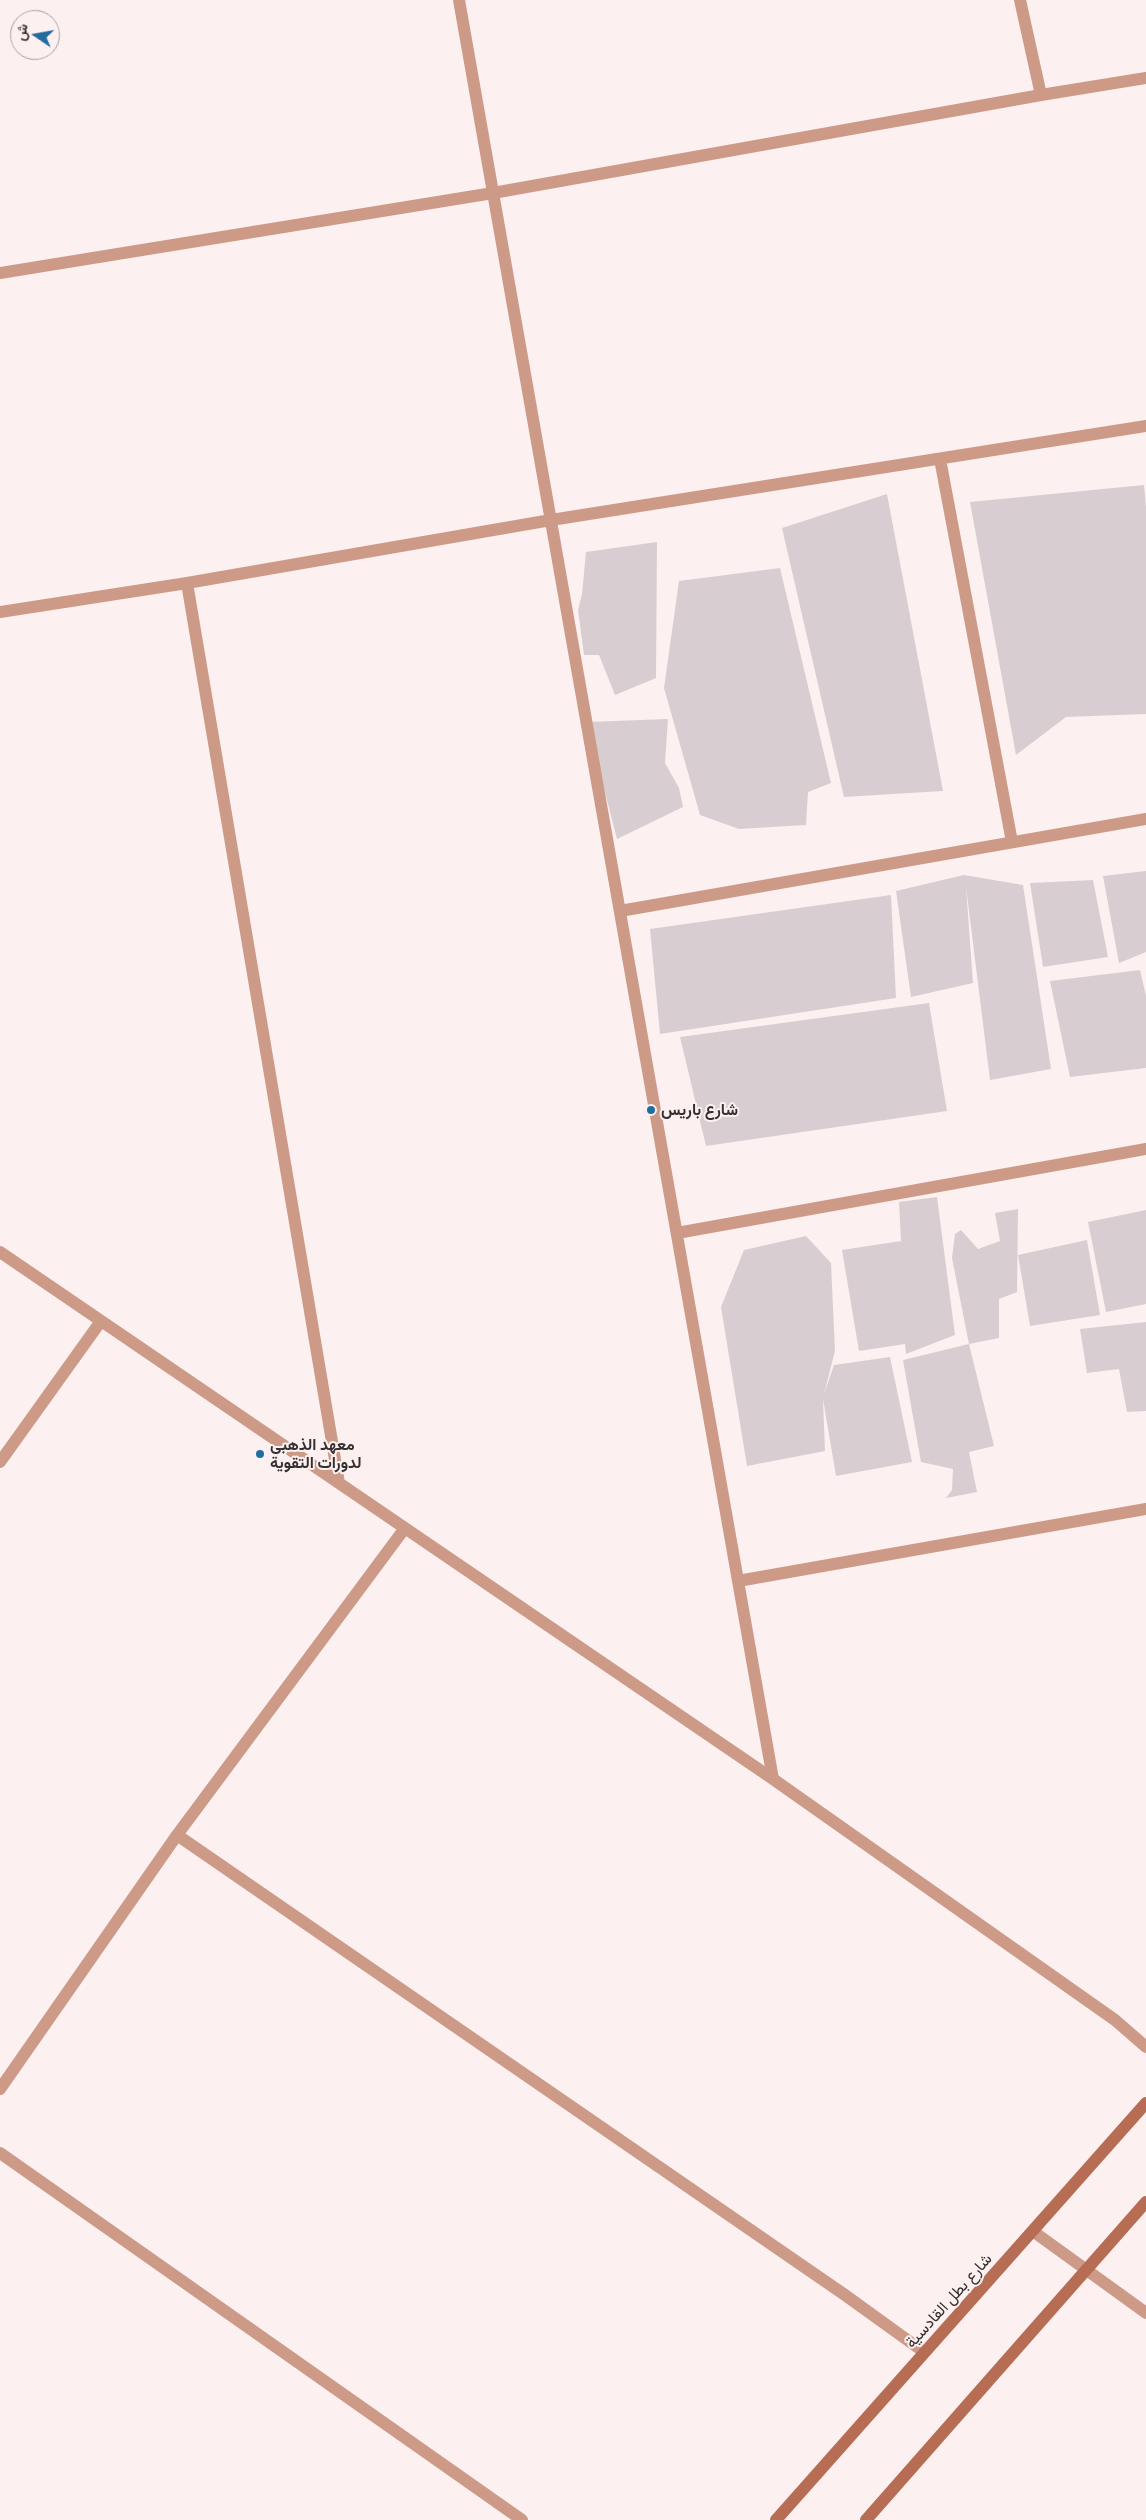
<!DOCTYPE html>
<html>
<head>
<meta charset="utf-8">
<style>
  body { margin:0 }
  #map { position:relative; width:1146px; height:2520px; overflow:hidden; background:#fcf0f0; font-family:Cabin,Vazirmatn,sans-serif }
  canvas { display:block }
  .north { position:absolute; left:10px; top:10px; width:50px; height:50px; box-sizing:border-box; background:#fcf0f0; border:1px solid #aca3a3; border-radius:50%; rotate:282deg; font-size:14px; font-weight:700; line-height:20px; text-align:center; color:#343030 }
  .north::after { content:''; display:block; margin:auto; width:18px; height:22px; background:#236ca0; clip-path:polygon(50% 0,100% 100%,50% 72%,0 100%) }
</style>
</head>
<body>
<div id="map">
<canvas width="1146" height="2520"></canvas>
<div class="north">ش</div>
</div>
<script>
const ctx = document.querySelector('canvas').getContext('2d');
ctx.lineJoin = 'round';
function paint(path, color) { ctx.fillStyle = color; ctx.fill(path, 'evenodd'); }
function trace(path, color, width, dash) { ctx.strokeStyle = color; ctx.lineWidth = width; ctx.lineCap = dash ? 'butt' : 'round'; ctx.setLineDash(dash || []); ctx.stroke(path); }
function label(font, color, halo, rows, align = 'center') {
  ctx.font = font + ' Cabin,Vazirmatn,sans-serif'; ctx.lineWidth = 4; ctx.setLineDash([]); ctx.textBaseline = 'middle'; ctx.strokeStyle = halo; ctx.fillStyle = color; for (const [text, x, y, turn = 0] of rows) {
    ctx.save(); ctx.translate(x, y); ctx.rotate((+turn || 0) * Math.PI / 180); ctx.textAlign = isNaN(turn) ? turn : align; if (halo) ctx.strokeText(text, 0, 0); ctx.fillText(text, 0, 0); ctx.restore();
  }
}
paint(new Path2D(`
  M1144,485L1146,507V714L1066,717L1016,755L970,502Z
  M887,494L943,791L844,797L782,528Z
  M657,542L656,678L615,695L599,655H584L578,610L582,594L586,552Z
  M780,568L831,783L808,792L806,825L739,829L700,815L664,688L679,581Z
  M668,719L665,763L679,788L683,807L617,839L587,722Z
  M1146,871V952L1119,963L1103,876Z
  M964,875L1023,885L1051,1069L990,1080L966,887L973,983L911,997L896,891Z
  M1093,880L1108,957L1043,967L1030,883Z
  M891,895L896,998L660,1034L650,929Z
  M1140,970L1146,996V1068L1070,1077L1050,981Z
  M929,1003L947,1111L706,1146L680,1037Z
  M937,1197L955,1335L906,1354L905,1344L859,1351L842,1250L901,1241L899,1202Z
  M1018,1209L1017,1292L999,1299V1338L969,1344L994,1446L969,1452L977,1492L946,1498L952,1490L953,1469L921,1462L903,1360L969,1344L952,1258L955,1234L961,1230L978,1249L1000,1241L995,1213Z
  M1146,1210V1304L1106,1312L1088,1222Z
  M806,1236L831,1263L835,1351L824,1394L834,1365L890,1357L912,1462L836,1476L823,1399L825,1451L747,1466L721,1307L744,1250Z
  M1087,1240L1100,1315L1030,1326L1018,1255Z
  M1146,1322V1411L1127,1412L1119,1369L1087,1373L1080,1329Z`), '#d8ced2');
trace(new Path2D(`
  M459,0L773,1779
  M1020,0L1041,95
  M0,273L493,193L1041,95L1146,78
  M940,459L1012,842
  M187,583L339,1483
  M0,612L187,583L551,520L1146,426
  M620,911L1146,819
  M677,1233L1146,1149
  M0,1252L773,1779L1115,2020L1146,2047
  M0,1462L101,1321
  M738,1581L1146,1509
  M177,1835L845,2295L924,2352
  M0,2089L177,1835L405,1528
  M0,2153L522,2520
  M1034,2232L1146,2313`), '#cd9a88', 12);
trace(new Path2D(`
  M776,2520L1146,2103
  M866,2520L1146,2202`), '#b76d53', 12);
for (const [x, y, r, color] of [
  [651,1110,5,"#236ca0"],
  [260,1454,5,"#236ca0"]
]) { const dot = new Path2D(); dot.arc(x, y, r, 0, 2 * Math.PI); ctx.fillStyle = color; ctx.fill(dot); trace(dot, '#fcf0f0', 2); }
label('bold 16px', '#343030', '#fcf0f0', [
  ["شارع باريس",661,1110],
  ["معهد الذهبي",270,1445],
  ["لدورات التقوية",270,1463]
], 'left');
label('16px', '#343030', '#fcf0f0', [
  ["شارع بطل القادسية",949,2301,-48]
]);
</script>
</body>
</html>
